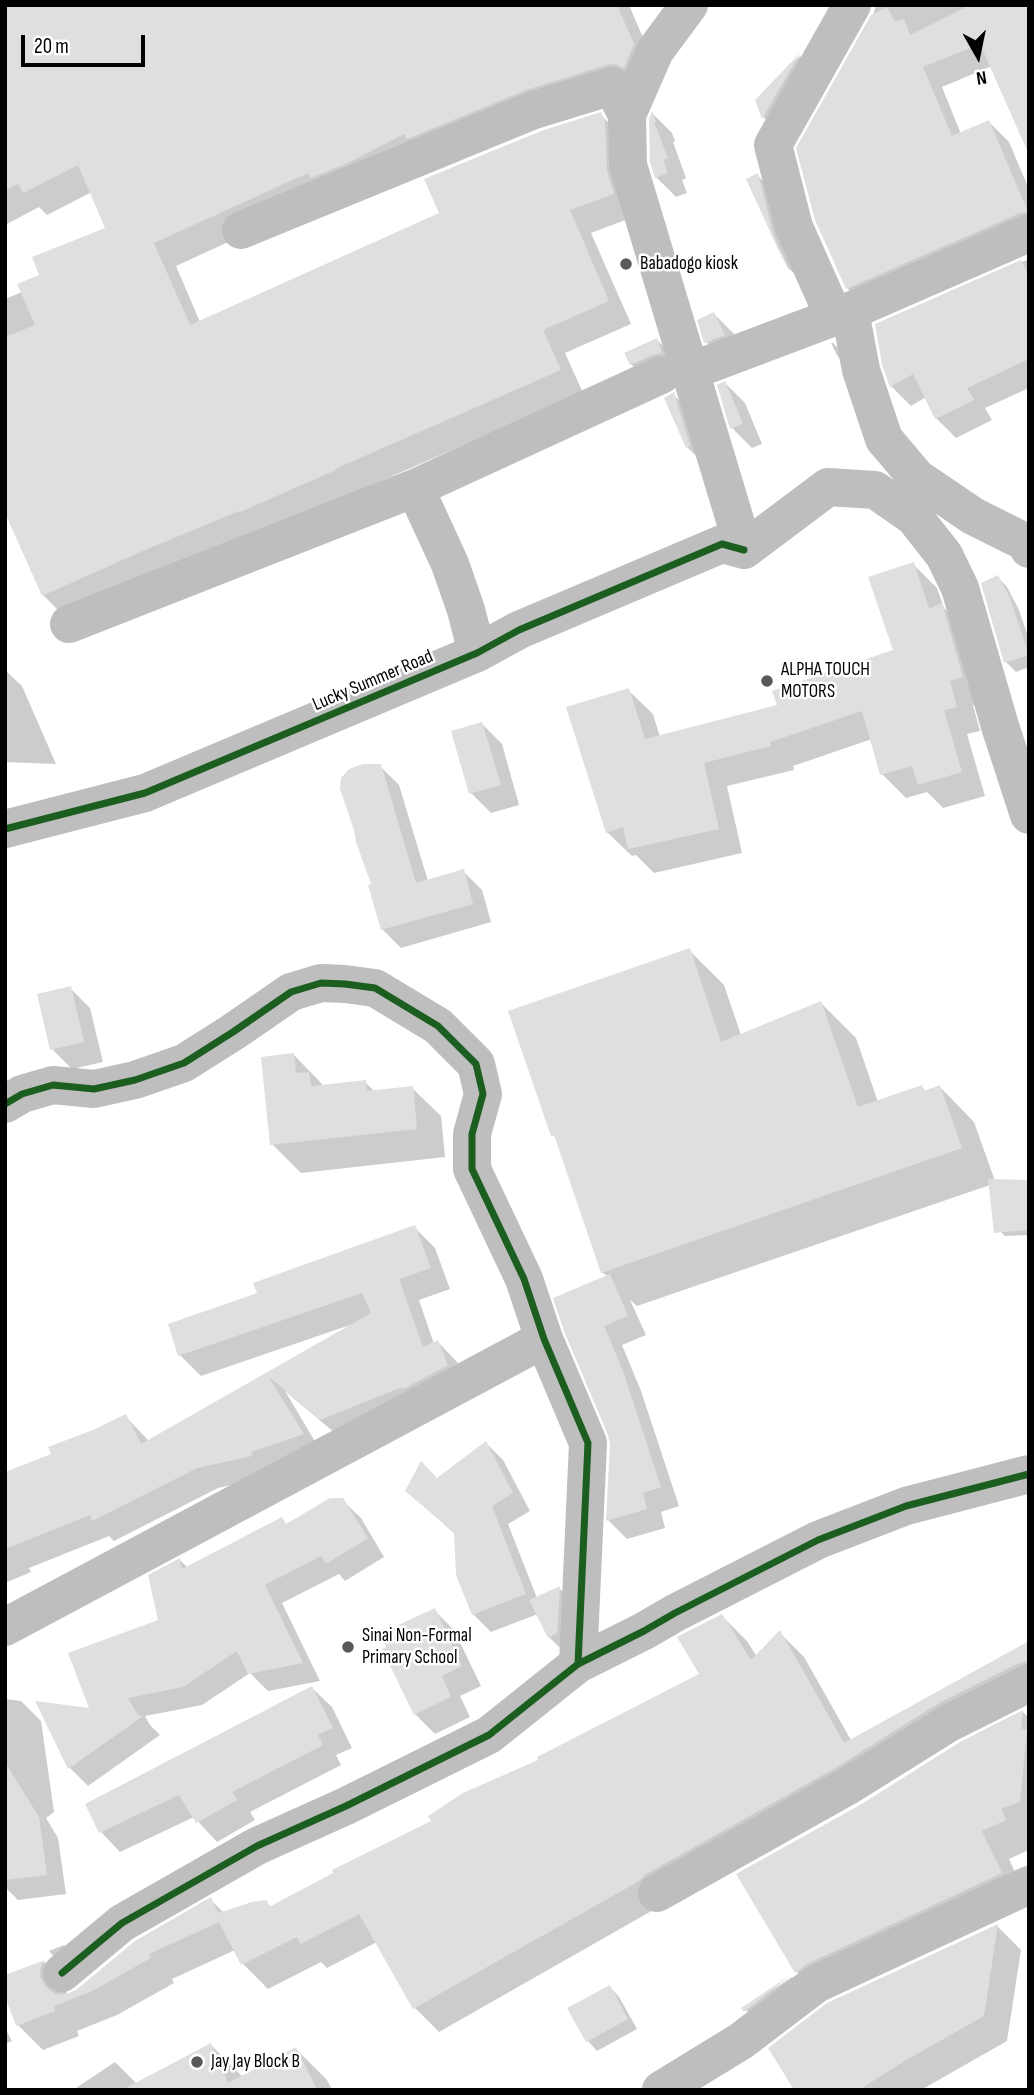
<!DOCTYPE html>
<html>
<head>
<meta charset="utf-8">
<style>
  body { margin:0 }
  #map { position:relative; width:1034px; height:2095px; overflow:hidden; background:#fff; font-family:"Sofia Sans Condensed",sans-serif }
  canvas { display:block }
  .frame { position:absolute; inset:0; border:7px solid #000; pointer-events:none }
  .north { position:absolute; left:943px; top:21px; width:70px; height:70px; -webkit-text-stroke:5px #fff; paint-order:stroke; rotate:171deg; font-size:19px; font-weight:700; line-height:28px; text-align:center; color:#000 }
  .north::after { content:''; display:block; margin:auto; width:24px; height:32px; background:#000; clip-path:polygon(50% 0,100% 100%,50% 72%,0 100%) }
  .scale { position:absolute; left:21px; top:35px; width:124px; height:32px; box-sizing:border-box; border:4px solid #000; border-top:0; padding-left:9px; font-size:21px; line-height:24px; white-space:nowrap; color:#000; -webkit-text-stroke:5px #fff; paint-order:stroke }
</style>
</head>
<body>
<div id="map">
<canvas width="1034" height="2095"></canvas>
<div class="frame"></div>
<div class="north">N</div>
<div class="scale">20 m</div>
</div>
<script>
const ctx = document.querySelector('canvas').getContext('2d');
ctx.lineJoin = 'round';
function paint(path, color) { ctx.fillStyle = color; ctx.fill(path, 'evenodd'); }
function trace(path, color, width, dash) { ctx.strokeStyle = color; ctx.lineWidth = width; ctx.lineCap = dash ? 'butt' : 'round'; ctx.setLineDash(dash || []); ctx.stroke(path); }
function label(font, color, halo, rows, align = 'center') {
  ctx.font = font + ' "Sofia Sans Condensed",sans-serif'; ctx.lineWidth = 5; ctx.setLineDash([]); ctx.textBaseline = 'middle'; ctx.strokeStyle = halo; ctx.fillStyle = color; for (const [text, x, y, turn = 0] of rows) {
    ctx.save(); ctx.translate(x, y); ctx.rotate((+turn || 0) * Math.PI / 180); ctx.textAlign = isNaN(turn) ? turn : align; if (halo) ctx.strokeText(text, 0, 0); ctx.fillText(text, 0, 0); ctx.restore();
  }
}
paint(new Path2D(`
  M5,5H629L656,68L331,195L176,266L200,322L442,214L600,114L623,137L636,216L591,233L631,324L565,353L583,393L66,618L43,595L5,509V299L22,292L42,275L107,228L92,192L47,215L39,207L5,225Z
  M876,5H964L992,66L942,87L961,134L989,122L1009,142L1029,189V237L867,308L847,288L873,16Z
  M800,56L808,64L773,127L764,118L757,100Z
  M653,114L672,133L675,141L673,142L686,178L682,180L687,193L676,197L656,177Z
  M757,175L767,185L795,274L788,268L748,180Z
  M1029,259V388L985,408L992,420L956,438L936,418L926,397L911,406L891,386L884,364L877,325Z
  M714,314L734,334L743,355L726,361L706,342Z
  M657,340L677,360L651,384L631,364Z
  M831,343H833L852,362L855,374L838,357Z
  M725,383L745,403L762,444L752,448L732,428L719,386Z
  M673,394L693,414L707,467L687,447Z
  M913,564L937,588L944,608L965,629L986,701L973,705L980,731L967,734L985,796L943,808L927,792L906,798L882,774L872,739L793,766L794,770L727,786L742,853L654,873L636,855L632,856L607,832L628,690L653,714L660,737L779,706L895,651Z
  M998,577L1007,587L1019,610L1029,639V667L1016,672L1006,662Z
  M5,670L22,686L56,764L5,762Z
  M482,724L502,744L519,805L491,813L471,793Z
  M380,766L399,785L428,881L463,871L482,890L491,922L401,948L382,929L373,885Z
  M689,950L724,985L741,1035L821,1003L856,1038L878,1102L921,1087L927,1092L940,1087L974,1122L995,1181L1029,1186V1235L1005,1236L995,1226L990,1185L637,1306L630,1300L646,1335L622,1345L641,1391L679,1506L661,1512L665,1528L627,1539L608,1520L612,1444L566,1331L608,1277L602,1272L557,1139L553,1135Z
  M70,988L90,1008L103,1062L72,1069L52,1049Z
  M294,1055L322,1084V1086L365,1082L375,1092L412,1088L441,1116L445,1157L301,1173L272,1144Z
  M414,1227L435,1248L450,1289L419,1300L434,1344L438,1342L458,1363L342,1439L285,1391L323,1455L272,1476L218,1488L114,1541L109,1536L29,1568L31,1572L5,1583V1475L53,1455L126,1417L149,1441L351,1326L350,1325L201,1376L180,1355L170,1325L259,1294Z
  M486,1443L503,1460L530,1511L508,1524L537,1598L559,1588L579,1607L569,1657L549,1637L538,1614L491,1632L473,1614L455,1534L407,1491L437,1480Z
  M342,1500L361,1518L384,1557L345,1581L339,1574L282,1603L320,1681L268,1691L250,1673L202,1705L145,1716L150,1725L160,1735L88,1786L70,1768L38,1703L92,1711L160,1621L180,1560L188,1568L282,1519L287,1525Z
  M434,1610L454,1630L481,1686L460,1696L470,1717L435,1734L415,1714Z
  M722,1616L747,1641L757,1657L780,1633L804,1657L851,1740L1029,1643V1696L439,2032L414,2007L377,1942L327,1968L321,1962L268,1989L243,1964L235,1950L172,1979L174,1983L117,2015L77,2031L79,2036L43,2050L18,2025L12,1974L45,1962L69,1986L65,1997L77,1991L211,1900L224,1913L266,1902L272,1908L702,1674Z
  M312,1688L332,1707L352,1748L336,1755L341,1765L250,1812L255,1820L217,1842L194,1817L120,1852L101,1832Z
  M5,1699L21,1701L41,1721L54,1812L46,1818L58,1838L66,1894L18,1900L5,1887Z
  M1023,1712L1029,1718V1850L1009,1859L1028,1901L824,1999L796,1971L860,1806L961,1744Z
  M997,1926L1021,1950L1007,2041L921,2090H797Z
  M64,1945L82,1964L70,1974L49,1951Z
  M792,1977L811,1995L765,2030L744,2008Z
  M610,1987L619,1997L637,2029L597,2051L588,2041Z
  M5,2028L12,2041L5,2044Z
  M211,2045L242,2076L296,2049L327,2080L332,2090H73L115,2062L137,2084Z`), '#0003');
paint(new Path2D(`
  M5,5H617L634,44L624,68L615,64L606,65L526,90L407,139L404,134L350,162L311,178L308,173L154,243L190,325L439,213L424,179L541,131L601,112L605,121L607,171L614,194L570,210L609,301L543,330L561,370L335,469L336,470L240,512L239,511L138,553L42,596L5,513V337L35,325L17,284L39,275L32,257L105,228L78,165L23,193L18,184L5,190Z
  M971,5H1029V155L980,44L923,67L952,136L989,120L1028,212L1020,213L846,289L815,220L796,148L871,15L887,7L895,22L904,19L910,35Z
  M800,53L762,119L755,100Z
  M652,111L656,122H654L668,158L663,160L668,173L655,178L650,162L649,119Z
  M758,173L773,233L787,269L746,179Z
  M1021,260L1029,276V359L967,388L974,400L935,419L913,374L890,387L882,365L875,324Z
  M714,312L725,335L704,343L697,320Z
  M657,338L662,353L652,355L630,365L624,353Z
  M725,381L743,424L730,429L717,385Z
  M674,392L690,446L686,448L664,398Z
  M914,562L929,609L942,603L963,677L950,681L957,707L944,710L962,772L918,785L912,766L880,775L862,711L770,742L771,746L704,763L719,829L628,849L623,827L606,833L566,707L629,688L645,739L777,705L772,691L893,650L868,577Z
  M998,575L1010,598L1029,655L1004,663L981,583Z
  M482,722L501,785L469,794L451,731Z
  M363,764H381L416,883L464,869L473,904L381,930L368,885L371,884L356,842L354,830L340,789L341,778L349,769Z
  M690,948L721,1042L821,1001L858,1107L922,1085L924,1091L940,1085L962,1148L601,1273L554,1135L551,1136L508,1011Z
  M71,986L84,1042L50,1050L37,994Z
  M294,1053L296,1073L309,1072L311,1086L366,1080L367,1091L413,1086L417,1129L270,1145L261,1057Z
  M988,1179L1029,1180V1230L994,1233Z
  M415,1225L431,1268L399,1279L423,1347L438,1340L448,1365L405,1388L403,1389L402,1387L320,1420L268,1376L304,1434L251,1452L252,1456L197,1468L92,1521L90,1515L5,1549V1472L51,1454L48,1447L93,1430L126,1414L141,1444L371,1313L362,1293L178,1356L168,1324L257,1293L253,1283Z
  M610,1274L628,1316L604,1326L623,1371L661,1487L643,1493L647,1509L606,1521L610,1444L608,1435L564,1331L553,1298Z
  M486,1441L513,1493L492,1506L526,1594L472,1615L456,1575L454,1532L405,1491L421,1461L437,1478Z
  M330,1498H343L368,1538L326,1564L321,1556L265,1585L303,1663L248,1674L237,1651L183,1687L128,1698L138,1715L143,1716L68,1769L35,1701L89,1708L68,1653L158,1620L148,1575L180,1558L182,1569L282,1517L286,1524Z
  M560,1586L557,1633L548,1638L529,1600Z
  M435,1608L462,1666L442,1676L451,1697L414,1715L382,1649L386,1647L381,1633Z
  M722,1614L751,1660L780,1630L844,1743L1029,1641L1028,1661L1019,1663L939,1703L837,1767L646,1874L639,1881L413,2009L359,1914L301,1944L297,1937L241,1965L219,1922L149,1954L151,1958L92,1991L54,2006L55,2011L16,2026L5,1997V1975L45,1960L41,1966L40,1976L45,1986L55,1994H66L76,1990L135,1941L211,1897L218,1913L252,1902L267,1900L269,1907L333,1873L332,1870L431,1821L428,1816L463,1793L538,1760L537,1757L699,1674L677,1637Z
  M312,1686L333,1728L318,1735L323,1745L232,1792L237,1800L196,1823L179,1795L99,1833L85,1804Z
  M1023,1710L1021,1730L1027,1729L1020,1802L1001,1809L1006,1820L982,1831L1002,1873L807,1964L795,1973L736,1874L860,1805L960,1742Z
  M5,1762L39,1817L47,1875L5,1880Z
  M998,1924L984,2016L903,2062L859,2090H794L768,2048L827,2003Z
  M792,1974L744,2012L741,2008Z
  M610,1985L628,2019L586,2042L567,2008Z
  M211,2043L228,2083L296,2047L317,2090H122Z`), '#dfdfdf');
trace(new Path2D(`
  M689,5L655,51L627,115L628,165L744,550
  M241,230L534,110L612,86L627,115
  M850,311L861,370L884,439L917,478L973,516L1025,542L1029,549
  M834,317L794,227L773,145L852,5
  M691,371L850,311L1029,233
  M415,488L450,564L466,610L477,653
  M744,550L828,487L875,490L914,517L944,555L960,588L1000,726L1029,815
  M69,624L415,488L661,375
  M5,829L145,793L477,653L519,630L722,544L744,550
  M5,1104L22,1094L53,1085L94,1089L135,1080L184,1063L233,1032L291,992L321,983L345,984L375,988L438,1026L476,1064L483,1094L472,1134V1169L524,1279L544,1339L588,1443L578,1664
  M5,1627L544,1339
  M657,1893L848,1786L949,1723L1029,1683
  M62,1973L122,1923L257,1846L346,1806L489,1735L578,1664L644,1631L675,1613L818,1540L906,1506L1029,1474
  M661,2090L741,2041L816,1984L1029,1885`), '#bebebe', 38);
trace(new Path2D(`
  M5,829L145,793L477,653L519,630L722,544L744,550
  M5,1104L22,1094L53,1085L94,1089L135,1080L184,1063L233,1032L291,992L321,983L345,984L375,988L438,1026L476,1064L483,1094L472,1134V1169L524,1279L544,1339L588,1443L578,1664
  M62,1973L122,1923L257,1846L346,1806L489,1735L578,1664L644,1631L675,1613L818,1540L906,1506L1029,1474`), '#1b5e20', 7);
for (const [x, y, r, color] of [
  [626,264,7,"#595959"],
  [767,681,7,"#595959"],
  [348,1647,7,"#595959"],
  [197,2062,7,"#595959"]
]) { const dot = new Path2D(); dot.arc(x, y, r, 0, 2 * Math.PI); ctx.fillStyle = color; ctx.fill(dot); trace(dot, '#fff', 2.5); }
label('19px', '#000', '#fff', [
  ["Babadogo kiosk",640,264],
  ["ALPHA TOUCH",781,670],
  ["MOTORS",781,692],
  ["Sinai Non-Formal",362,1636],
  ["Primary School",362,1658],
  ["Jay Jay Block B",211,2062]
], 'left');
label('19px', '#000', '#fff', [
  ["Lucky Summer Road",373,681,-23]
]);
</script>
</body>
</html>
